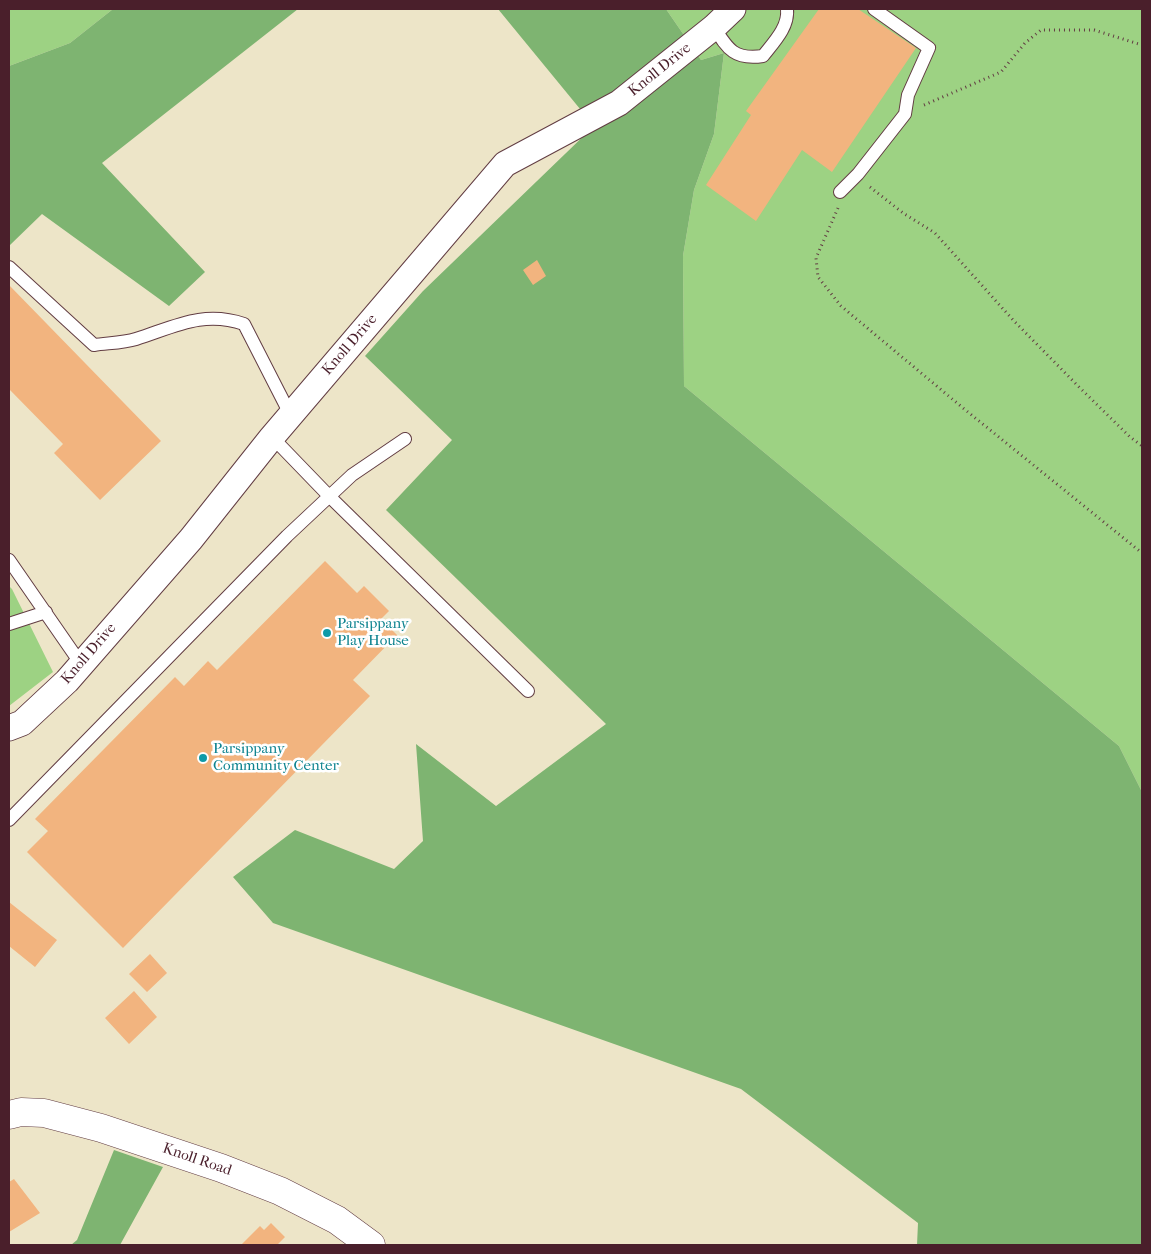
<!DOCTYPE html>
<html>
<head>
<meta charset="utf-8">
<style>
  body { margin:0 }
  #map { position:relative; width:1151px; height:1254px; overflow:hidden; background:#ede5c8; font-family:"IM FELL French Canon",serif }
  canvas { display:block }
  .frame { position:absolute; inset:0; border:10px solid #4a1f2b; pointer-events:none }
</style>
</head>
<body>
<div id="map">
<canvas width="1151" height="1254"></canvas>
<div class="frame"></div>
</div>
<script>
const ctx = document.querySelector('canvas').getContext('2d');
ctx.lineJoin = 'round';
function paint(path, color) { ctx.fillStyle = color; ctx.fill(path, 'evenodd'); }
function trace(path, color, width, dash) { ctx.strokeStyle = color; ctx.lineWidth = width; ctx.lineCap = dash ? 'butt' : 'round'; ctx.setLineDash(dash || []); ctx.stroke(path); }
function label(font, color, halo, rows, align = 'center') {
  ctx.font = font + ' "IM FELL French Canon",serif'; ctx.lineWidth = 5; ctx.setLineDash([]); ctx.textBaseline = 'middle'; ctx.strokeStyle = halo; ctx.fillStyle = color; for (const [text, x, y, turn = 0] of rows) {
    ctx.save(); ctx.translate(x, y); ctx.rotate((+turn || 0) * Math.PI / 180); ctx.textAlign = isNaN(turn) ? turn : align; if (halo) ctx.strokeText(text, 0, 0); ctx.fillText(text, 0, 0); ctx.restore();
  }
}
paint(new Path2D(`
  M9,9H113L70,43L9,66Z
  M666,9H1142V792L1119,746L684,386L683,256L694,190L714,134L724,53L701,60Z
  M9,586L12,589L53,672L9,706Z`), '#9dd283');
paint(new Path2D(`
  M113,9H298L102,163L205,272L169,306L42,214L9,246V66L70,43Z
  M498,9H666L701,60L724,53L714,134L694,190L683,256L684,386L1119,746L1142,792V1245H917L918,1223L741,1089L273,923L233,877L295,830L394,869L423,841L416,744L496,806L606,724L386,510L452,440L365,356L423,291L594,126Z
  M114,1150L163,1167L120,1245H71L77,1240Z`), '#7eb471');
paint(new Path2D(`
  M819,9H858L916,48L832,172L802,150L756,221L706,185L751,115L746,111Z
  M537,260L546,276L533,285L523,270Z
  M9,285L161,441L100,500L54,453L63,444L9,389Z
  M325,561L357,593L364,586L389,611L381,619L397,635L353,680L370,696L123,948L27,852L48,831L35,819L175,677L184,686L208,661L217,670Z
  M9,902L57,940L35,967L9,946Z
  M150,954L167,973L147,992L129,974Z
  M134,991L157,1017L129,1044L105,1018Z
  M14,1179L40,1213L9,1232V1182Z
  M271,1223L285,1237L278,1244L279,1245H241L260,1226L264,1230Z`), '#f2b47f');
const service = new Path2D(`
  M714,27C728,50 735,60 763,56C774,42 789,27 787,9
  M840,192L858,174L905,114L908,95L929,48L874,9
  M9,267L94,345C107,343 123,343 136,339C174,327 203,310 244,324L290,414
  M272,437L329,496L528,691
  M9,560L81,664
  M9,624L46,612
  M9,820L287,536L352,475L405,439`);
const minor = new Path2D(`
  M9,728L22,723L67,681L191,539L272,437L505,164L619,103L714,27L733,9`);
const tertiary = new Path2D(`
  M9,1115L21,1112L44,1113L101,1128L221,1168L280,1191L337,1220L371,1245`);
trace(service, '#623d43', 14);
trace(minor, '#623d43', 27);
trace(tertiary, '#623d43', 29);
trace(new Path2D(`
  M924,105L1001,72L1025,43L1041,30H1094L1142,45
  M870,187L903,213L935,233L1013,320L1080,388L1130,437L1142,446
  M838,208L816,258L818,277L841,306L963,408L1142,553`), '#623d43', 3, [1, 4]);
trace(service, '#fff', 12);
trace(minor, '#fff', 25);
trace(tertiary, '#fff', 28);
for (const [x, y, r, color] of [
  [327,633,5,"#0f9aa8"],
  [203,758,5,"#0f9aa8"]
]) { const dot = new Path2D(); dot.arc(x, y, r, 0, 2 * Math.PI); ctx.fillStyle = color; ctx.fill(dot); trace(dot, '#fff', 2); }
label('15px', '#4a1f2b', '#fff', [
  ["Knoll Drive",660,70,-39],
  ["Knoll Drive",350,345,-49],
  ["Knoll Drive",89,654,-49],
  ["Knoll Road",197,1160,19]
]);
label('15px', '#0d838f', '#fff', [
  ["Parsippany",337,624],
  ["Play House",337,641],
  ["Parsippany",213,749],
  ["Community Center",213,766]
], 'left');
</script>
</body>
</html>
